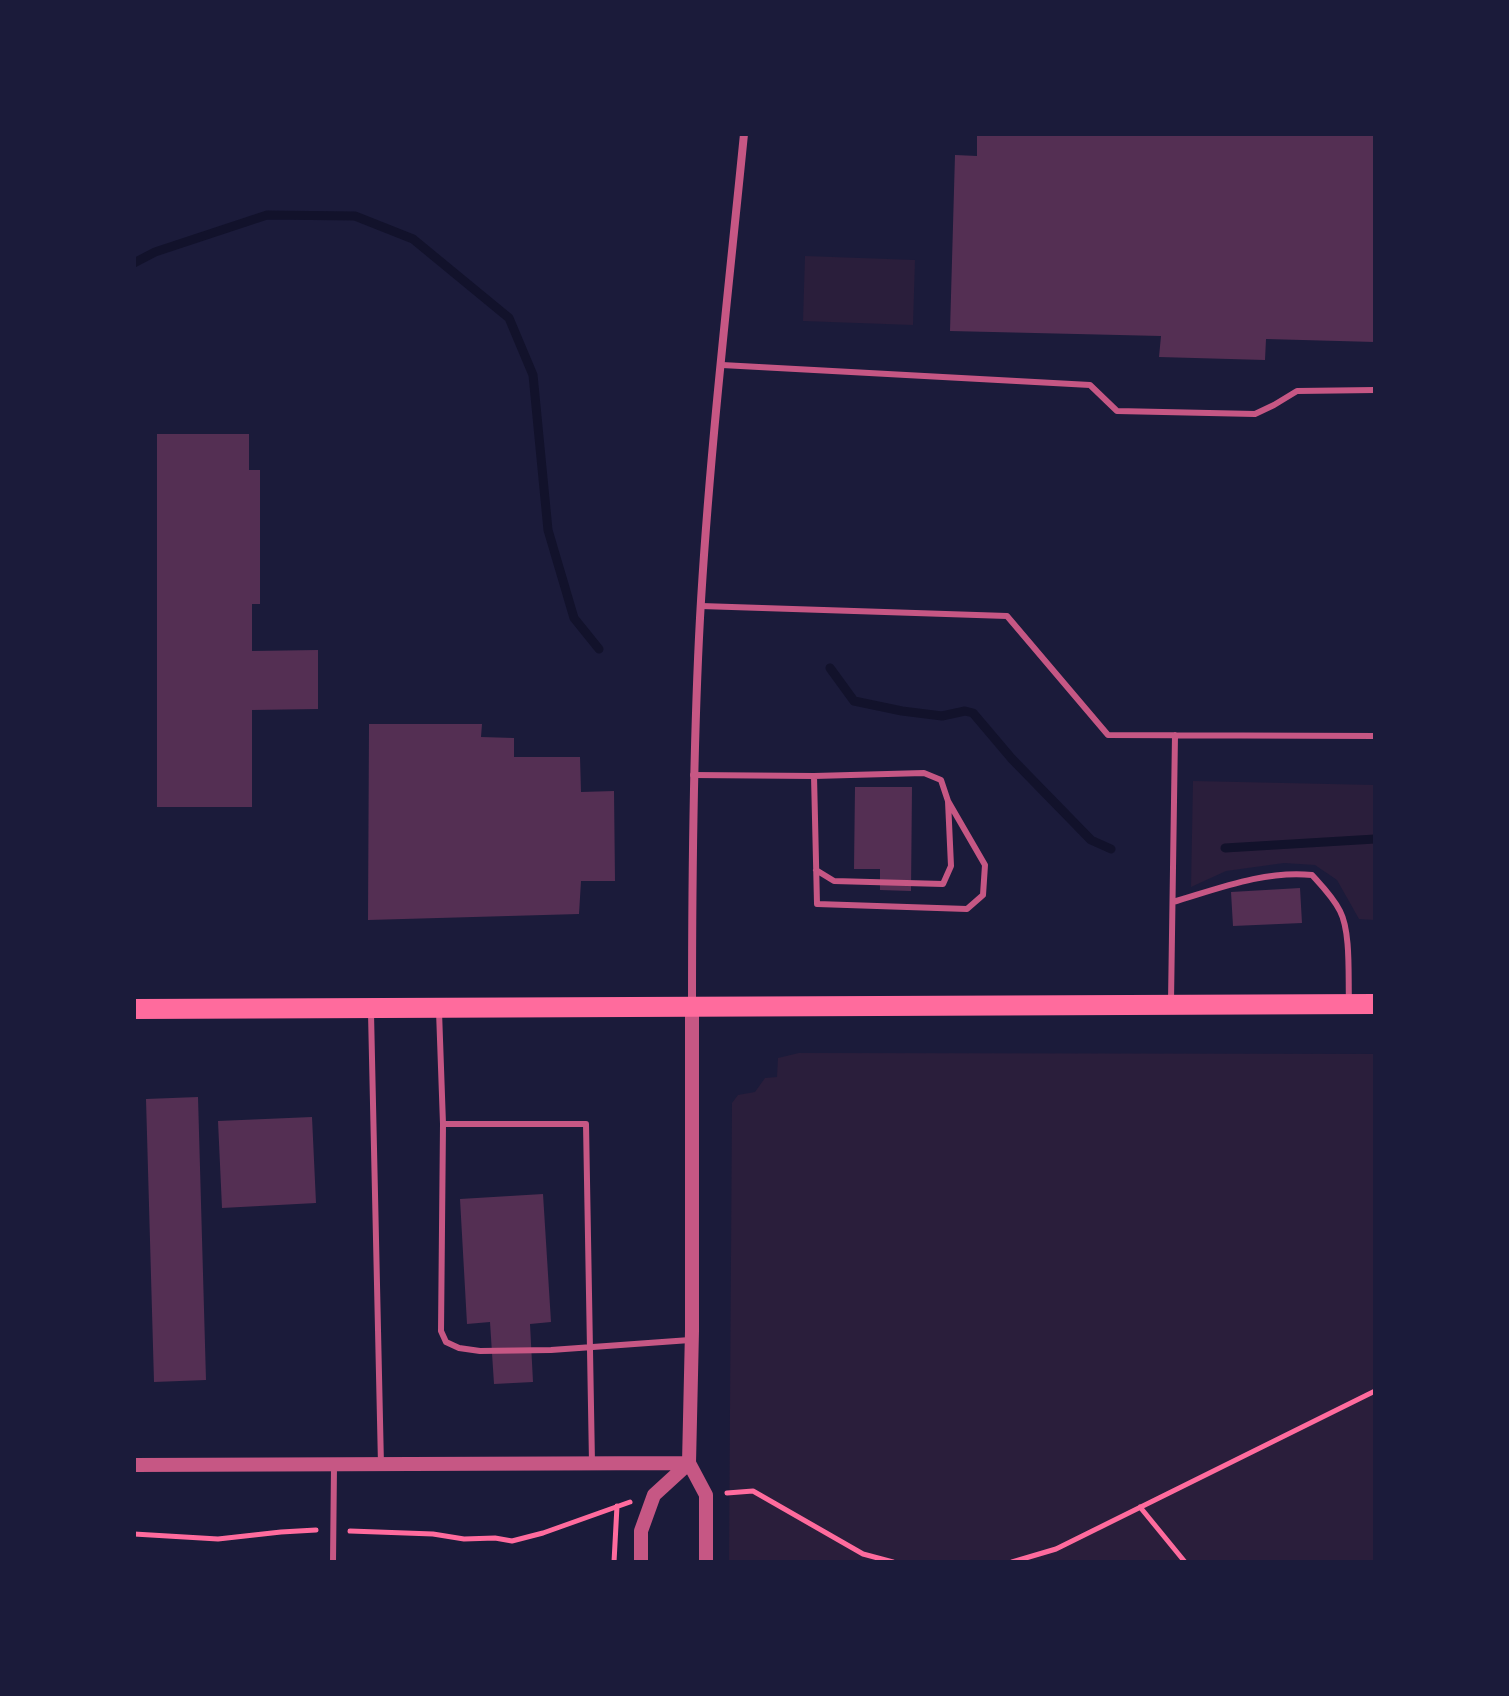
<!DOCTYPE html>
<html>
<head>
<meta charset="utf-8">
<style>
  body { margin:0 }
  #map { position:relative; width:1509px; height:1696px; overflow:hidden; background:#1b1b3a; font-family:"Archivo Narrow",sans-serif }
  canvas { display:block }
  .frame { position:absolute; inset:0; border:136px solid #1b1b3a; pointer-events:none }
</style>
</head>
<body>
<div id="map">
<canvas width="1509" height="1696"></canvas>
<div class="frame"></div>
</div>
<script>
const ctx = document.querySelector('canvas').getContext('2d');
ctx.lineJoin = 'round';
function paint(path, color) { ctx.fillStyle = color; ctx.fill(path, 'evenodd'); }
function trace(path, color, width, dash) { ctx.strokeStyle = color; ctx.lineWidth = width; ctx.lineCap = dash ? 'butt' : 'round'; ctx.setLineDash(dash || []); ctx.stroke(path); }
paint(new Path2D(`
  M805,256L915,260L913,325L803,321Z
  M1193,781L1375,785V920L1359,919L1337,880L1315,865L1284,863L1226,871L1191,887Z
  M799,1053L1375,1054V1562H729L732,1103L738,1095L755,1092L765,1078L777,1077L778,1058Z`), '#2a1e3b');
trace(new Path2D(`
  M134,263L155,252L267,215L355,216L413,239L509,318L533,375L548,530L574,618L599,649
  M830,668L854,701L902,711L942,716L965,711L973,713L1012,759L1091,840L1111,849
  M1225,848L1375,839`), '#12122b', 9);
paint(new Path2D(`
  M977,134H1375V342L1266,339L1265,360L1159,357L1161,336L950,331L955,155L977,156Z
  M157,434H249V470H260V604H252V651L318,650V709L252,710V807H157Z
  M369,724H482L481,737L514,738V757H580L581,792L614,791L615,881H581L579,914L368,920Z
  M855,787H912L911,891L880,890V869H854Z
  M1300,888L1302,923L1233,926L1231,892Z
  M198,1097L206,1380L154,1382L146,1099Z
  M312,1117L316,1203L222,1208L218,1121Z
  M543,1194L551,1322L530,1324L533,1382L494,1384L490,1322L467,1324L460,1199Z`), '#542f53');
trace(new Path2D(`
  M727,1493L753,1491L863,1554L893,1562
  M1140,1507L1185,1562
  M350,1531L433,1534L464,1539L495,1538L512,1541L543,1533L630,1502
  M134,1534L218,1539L281,1532L316,1530
  M614,1562L617,1506
  M1012,1562L1056,1549L1375,1391`), '#ff6b9d', 5);
trace(new Path2D(`
  M722,365L1090,385L1117,411L1255,414L1274,405L1297,391L1375,390
  M701,606L1007,616L1108,735L1375,736
  M693,775L814,776L817,904L967,909L983,895L985,865L948,801
  M814,776L924,773L941,780L948,801L951,866L943,884L834,881L816,870
  M1173,902C1217,889 1265,870 1312,875C1322,886 1333,897 1340,911C1351,932 1348,977 1349,1002
  M1171,1001L1175,735
  M439,1011L443,1124H586L592,1463
  M371,1013L381,1465
  M443,1124L441,1331L446,1342L459,1348L480,1351L551,1350L690,1340
  M333,1562L334,1466`), '#c65784', 6);
trace(new Path2D(`
  M692,1007C692,877 693,748 700,618C709,457 728,295 744,134`), '#c65784', 8);
trace(new Path2D(`
  M692,1007V1331L689,1463L706,1495V1562
  M134,1465L689,1463
  M641,1562V1531L654,1495L689,1463`), '#c65784', 14);
trace(new Path2D(`
  M134,1009L1375,1004`), '#ff6b9d', 20);
</script>
</body>
</html>
